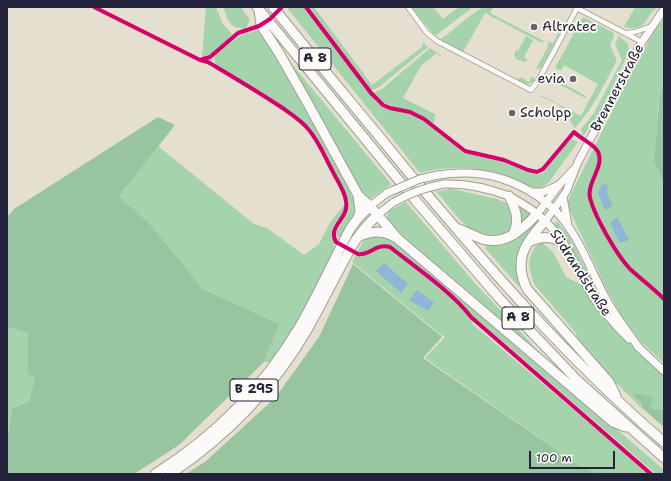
<!DOCTYPE html>
<html>
<head>
<meta charset="utf-8">
<style>
  body { margin:0 }
  #map { position:relative; width:671px; height:481px; overflow:hidden; background:#e4dfce; font-family:"Shantell Sans",sans-serif }
  canvas { display:block }
  .frame { position:absolute; inset:0; border:8px solid #22223b; pointer-events:none }
  .scale { position:absolute; left:529px; top:451px; width:86px; height:18px; box-sizing:border-box; border:2px solid #22223b; border-top:0; padding-left:5px; font-size:12px; line-height:14px; white-space:nowrap; color:#22223b; -webkit-text-stroke:3px #fdfcf7; paint-order:stroke }
</style>
</head>
<body>
<div id="map">
<canvas width="671" height="481"></canvas>
<div class="frame"></div>
<div class="scale">100 m</div>
</div>
<script>
const ctx = document.querySelector('canvas').getContext('2d');
ctx.lineJoin = 'round';
function paint(path, color) { ctx.fillStyle = color; ctx.fill(path, 'evenodd'); }
function trace(path, color, width, dash) { ctx.strokeStyle = color; ctx.lineWidth = width; ctx.lineCap = dash ? 'butt' : 'round'; ctx.setLineDash(dash || []); ctx.stroke(path); }
function label(font, color, halo, rows, align = 'center') {
  ctx.font = font + ' "Shantell Sans",sans-serif'; ctx.lineWidth = 3.5; ctx.setLineDash([]); ctx.textBaseline = 'middle'; ctx.strokeStyle = halo; ctx.fillStyle = color; for (const [text, x, y, turn = 0] of rows) {
    ctx.save(); ctx.translate(x, y); ctx.rotate((+turn || 0) * Math.PI / 180); ctx.textAlign = isNaN(turn) ? turn : align; if (halo) ctx.strokeText(text, 0, 0); ctx.fillText(text, 0, 0); ctx.restore();
  }
}
paint(new Path2D(`
  M206,7H216L223,24L232,34C227,43 212,54 202,58Z
  M223,7H241L250,20L246,28C229,30 228,19 223,7Z
  M289,7H304L376,102C390,112 400,109 414,116C431,123 445,139 460,150L472,155L504,162L531,173L538,175L544,172L556,155L570,140H574L578,142L549,182C543,188 538,189 530,186C521,183 513,178 504,175C478,166 446,166 420,173L288,9Z
  M309,7H314L372,85L422,47L423,42L428,47L379,87L371,91Z
  M411,7H433L443,19L459,7H473L435,36Z
  M483,7H493L490,13L544,41L542,43L485,13L463,52L440,40C455,29 468,16 483,7Z
  M635,7H657C644,19 646,32 624,27Z
  M583,17L614,33V36L610,45L616,58V62C604,85 593,108 575,128C570,124 571,116 566,111C560,104 548,100 540,96L541,95L581,116L598,84L564,65L561,70L555,68Z
  M664,19V85L660,93L654,161L664,184V363L642,343L623,319L607,290L568,207V200L629,77L655,30Z
  M560,21L565,23L541,68L536,69L548,47L547,46L549,42L553,43L563,23Z
  M259,30L288,77L356,203C358,215 347,228 340,238L337,236L336,232L348,213L350,204L340,184L311,130L294,116L241,80L216,66L214,58C220,46 236,38 248,32L249,33Z
  M526,36L533,40L524,57L528,60L524,62L516,59L514,54L516,50L518,51Z
  M619,36L628,44L629,50L626,58C613,85 602,112 583,136L581,129L594,113L622,60L615,44Z
  M430,48L442,56L440,57L437,53L421,66L403,98L435,114L434,122L432,124L419,114L383,103L373,93L382,89Z
  M285,56L391,184L367,201Z
  M532,76L535,80C530,86 524,84 518,81L520,77L529,82Z
  M551,77L586,96L585,98L549,79Z
  M158,146L254,224L267,228L304,255L319,244L331,221L345,204C346,215 335,220 332,230C331,235 334,238 334,243C335,246 334,250 334,253L299,321L271,362H264L279,324L203,289L150,224L119,196Z
  M448,188L497,199L508,204L515,213L511,232C479,253 454,212 436,191L448,190Z
  M406,202L473,281L541,354L390,226L386,218L389,211Z
  M519,206L533,215L519,228L518,207Z
  M535,221L537,223C528,235 518,247 517,262C516,271 520,280 519,287L485,248L490,243Z
  M557,221L569,236L596,289L607,308L606,309L565,240L554,224Z
  M373,235L390,238L543,366L664,470V474H656L478,320L471,323L650,474H599L578,465L425,358L445,337L441,335L352,262L364,240Z
  M543,241L545,245L553,252L566,277L582,285L614,327L664,375V410H656L650,407L654,397L633,392L642,404V408L609,376L583,347L575,332L534,284L530,270L529,261L533,250L536,246Z
  M7,327L28,333V374L35,378L29,401L12,409L8,436H7Z`), '#a4d3ac');
paint(new Path2D(`
  M664,85V184L654,161L660,93Z
  M158,117L175,125L119,196L150,224L203,289L279,324L264,362L179,445L134,474H7V436H8L12,409L29,401L35,378L28,374V333L7,327V217L14,209Z
  M353,264L442,337L423,358L578,465L599,474H186L206,461L275,398L319,337Z
  M632,392L654,397L650,407L656,410H664V427L642,408V404Z`), '#99c4a0');
paint(new Path2D(`
  M602,184L608,185L607,194L613,206L605,210L598,193Z
  M617,217L629,240L620,243L610,223Z
  M384,263L408,284L401,293L376,271Z
  M417,290L434,303L428,311L409,300Z`), '#90b6d7');
const street = new Path2D(`
  M408,7L427,33L437,41L531,90L538,81L577,8
  M575,7L642,42
  M626,33L635,32L652,26`);
const secondary = new Path2D(`
  M531,192H543L559,185
  M509,196C522,203 534,210 544,220C566,240 577,270 592,295C603,312 615,325 629,339
  M563,197L568,225
  M537,214L560,184L574,169
  M637,346L664,371
  M640,349C628,332 615,316 605,297C589,267 579,235 554,209L566,192L578,162L642,42L664,9`);
const primary = new Path2D(`
  M438,175C483,168 520,179 554,209L545,221
  M444,184C467,183 488,188 509,196
  M370,206L387,193
  M377,215L394,202`);
const highway = new Path2D(`
  M257,7L415,200L499,298L577,380L664,458
  M273,7C316,61 361,114 405,168C486,265 568,360 664,442
  M259,10L261,25L279,53L307,102L358,195L360,212L358,218
  M358,195L370,206L398,239L613,422L626,427
  M509,196C516,210 520,220 513,235
  M545,221C525,243 513,260 527,289L609,382L616,396
  M456,228C465,231 474,236 482,239C505,246 523,229 537,214
  M358,237C371,231 382,230 395,237
  M529,242C542,236 551,236 563,243
  M155,474C215,436 264,387 300,326C318,295 333,261 350,229L358,218L370,206
  M170,474C226,437 273,388 307,330C324,300 338,270 355,241L364,229L377,215`);
trace(street, '#a09e96', 6);
trace(secondary, '#a09e96', 9);
trace(primary, '#a09e96', 9);
trace(highway, '#a09e96', 11);
trace(street, '#fbfaf8', 4.5);
trace(secondary, '#fbfaf8', 7);
trace(primary, '#fbfaf8', 7);
trace(highway, '#fbfaf8', 9);
const primaryBridge = new Path2D(`
  M387,193L420,179L438,175
  M394,202C410,193 426,187 444,184`);
trace(primaryBridge, '#a09e96', 9, []);
trace(primaryBridge, '#fbfaf8', 7);
trace(new Path2D(`
  M94,7L200,60L208,62C233,77 257,91 281,107C291,114 302,121 309,130C319,142 325,157 332,170C336,179 345,191 346,201C350,219 327,225 336,242L358,254C370,256 375,243 390,247C415,267 452,292 471,317L651,474
  M306,7L371,93L383,105L390,108L410,112L424,119L465,151L504,160L528,170L537,172L543,169L574,132C580,138 591,143 596,149C608,163 586,182 590,198C595,217 616,254 630,269C641,279 653,288 664,299
  M200,60L210,57L238,33L259,26L270,19L282,7`), '#d6006c', 4);
for (const [x, y, r, color] of [
  [534,27,4,"#66646e"],
  [573,79,4,"#66646e"],
  [512,113,4,"#66646e"]
]) { const dot = new Path2D(); dot.arc(x, y, r, 0, 2 * Math.PI); ctx.fillStyle = color; ctx.fill(dot); trace(dot, '#fdfcf7', 1.5); }
for (const [x, y, w] of [
  [315,59,32],
  [518,318,32],
  [254,390,48]
]) { const box = new Path2D(); box.roundRect(x - w / 2, y - 11, w, 22, 3); ctx.fillStyle = '#fdfcf7'; ctx.fill(box); trace(box, '#22223b', 1); }
label('bold 13px', '#22223b', null, [
  ["A 8",315,59],
  ["A 8",518,318],
  ["B 295",254,390]
]);
label('14px', '#22223b', '#fdfcf7', [
  ["Altratec",542,27],
  ["evia",565,79,"right"],
  ["Scholpp",520,113]
], 'left');
label('14px', '#22223b', '#fdfcf7', [
  ["Brennerstraße",618,88,-62],
  ["Südrandstraße",580,273,57]
]);
</script>
</body>
</html>
